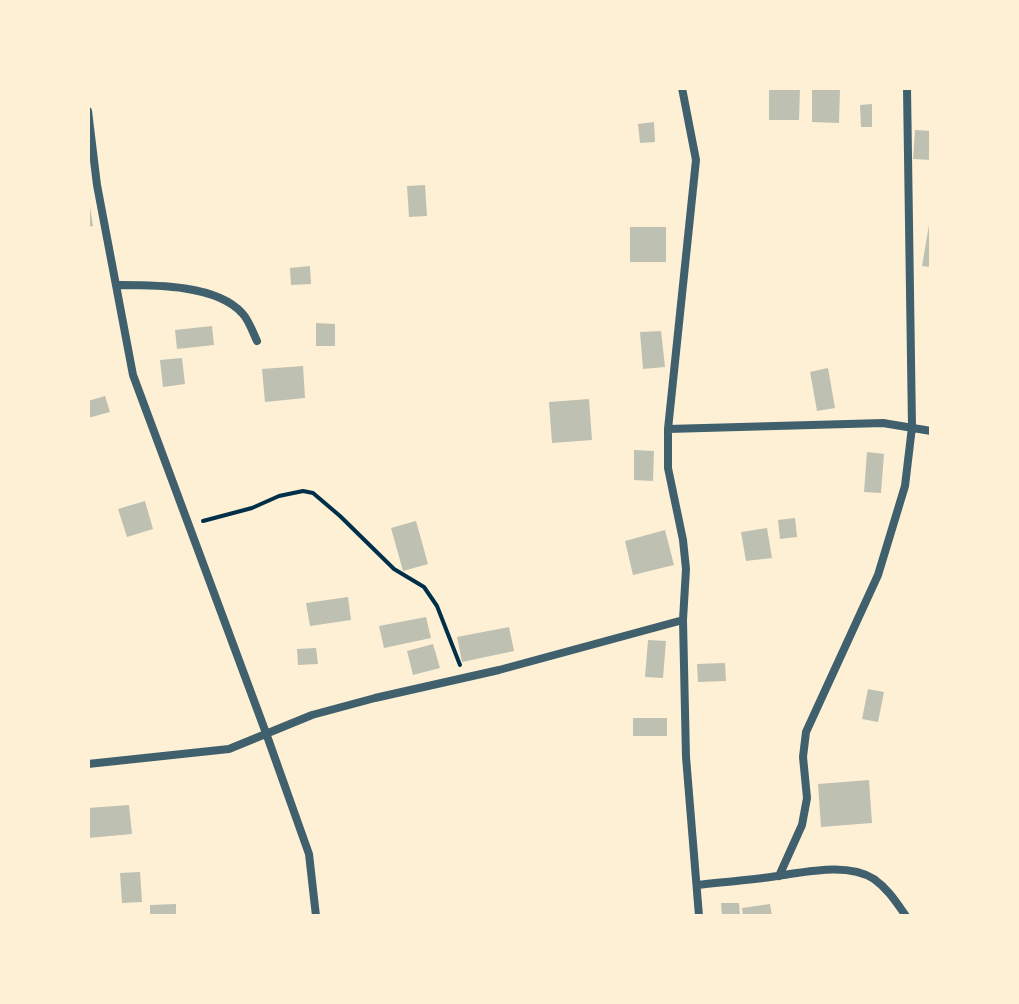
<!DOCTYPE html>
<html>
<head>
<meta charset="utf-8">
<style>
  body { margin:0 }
  #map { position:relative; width:1019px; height:1004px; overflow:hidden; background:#fdf0d5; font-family:"Source Sans 3",sans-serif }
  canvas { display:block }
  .frame { position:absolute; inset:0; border:90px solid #fdf0d5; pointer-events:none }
</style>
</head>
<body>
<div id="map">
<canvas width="1019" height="1004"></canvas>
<div class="frame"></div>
</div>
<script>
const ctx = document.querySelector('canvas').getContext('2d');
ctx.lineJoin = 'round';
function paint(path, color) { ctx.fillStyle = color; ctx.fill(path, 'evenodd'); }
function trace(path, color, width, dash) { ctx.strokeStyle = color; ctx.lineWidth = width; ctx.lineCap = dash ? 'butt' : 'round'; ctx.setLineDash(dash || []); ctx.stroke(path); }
paint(new Path2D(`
  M769,88H800L799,120H769Z
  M812,89H840L839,123L812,122Z
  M872,104V127H861L860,105Z
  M654,122L655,142L640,143L638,124Z
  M915,130L931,131V160L913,159Z
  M425,185L427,216L409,217L407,186Z
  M88,207H90L93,226L88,227Z
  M929,225H931V267L922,266Z
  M630,227H666V262H630Z
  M310,266L311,284L291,285L290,268Z
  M316,323L335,324V346H316Z
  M212,326L214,345L177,349L175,330Z
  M661,331L665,367L643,369L640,332Z
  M182,358L185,384L163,387L160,360Z
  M303,366L305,398L265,402L262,369Z
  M828,368L835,408L817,411L810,372Z
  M105,396L110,412L88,418V401Z
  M589,399L592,440L552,443L549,402Z
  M634,450L654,451L653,481L634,480Z
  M867,452L884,454L881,493L864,492Z
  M145,501L153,529L127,537L118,509Z
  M795,518L797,537L780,539L778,520Z
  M416,521L428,564L403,571L391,528Z
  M767,528L772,558L746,561L741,532Z
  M665,530L674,565L633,575L625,541Z
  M348,597L351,620L310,626L306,603Z
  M426,617L431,638L384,648L379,626Z
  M509,627L514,651L462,662L457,637Z
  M648,640L666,641L663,678L645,677Z
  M433,644L440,668L413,675L407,651Z
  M316,648L318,664L298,665L297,649Z
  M725,663L726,681L698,682L697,664Z
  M868,689L884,692L878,722L862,719Z
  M633,718H667V736H633Z
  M869,780L872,823L821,827L818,784Z
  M129,805L132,834L88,838V808Z
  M140,872L142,902L122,903L120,873Z
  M721,903H739L740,916H722Z
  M176,904V916H150V905Z
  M770,904L772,916H743L742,908Z`), '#bec0b2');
trace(new Path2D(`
  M203,521L252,508L279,496L303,491L313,493L340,516L394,569L424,587L437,606L460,665`), '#003049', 4);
trace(new Path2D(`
  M682,88L696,160L668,429V468L683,540L686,569L683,620L686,757L699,916
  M88,111L97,185L133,375L266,733L309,854L316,916
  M116,285C152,285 216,284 242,313C249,320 253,333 257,341
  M668,429L883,423L931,431
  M88,764L229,749L312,715L375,698L499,670L683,620
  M779,876L802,825L807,798L803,757L806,732L878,575L905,486L912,427L907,88
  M697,885C724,882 751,880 777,876C806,872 848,862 874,879C888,889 896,902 906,916`), '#3f606c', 8);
</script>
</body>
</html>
